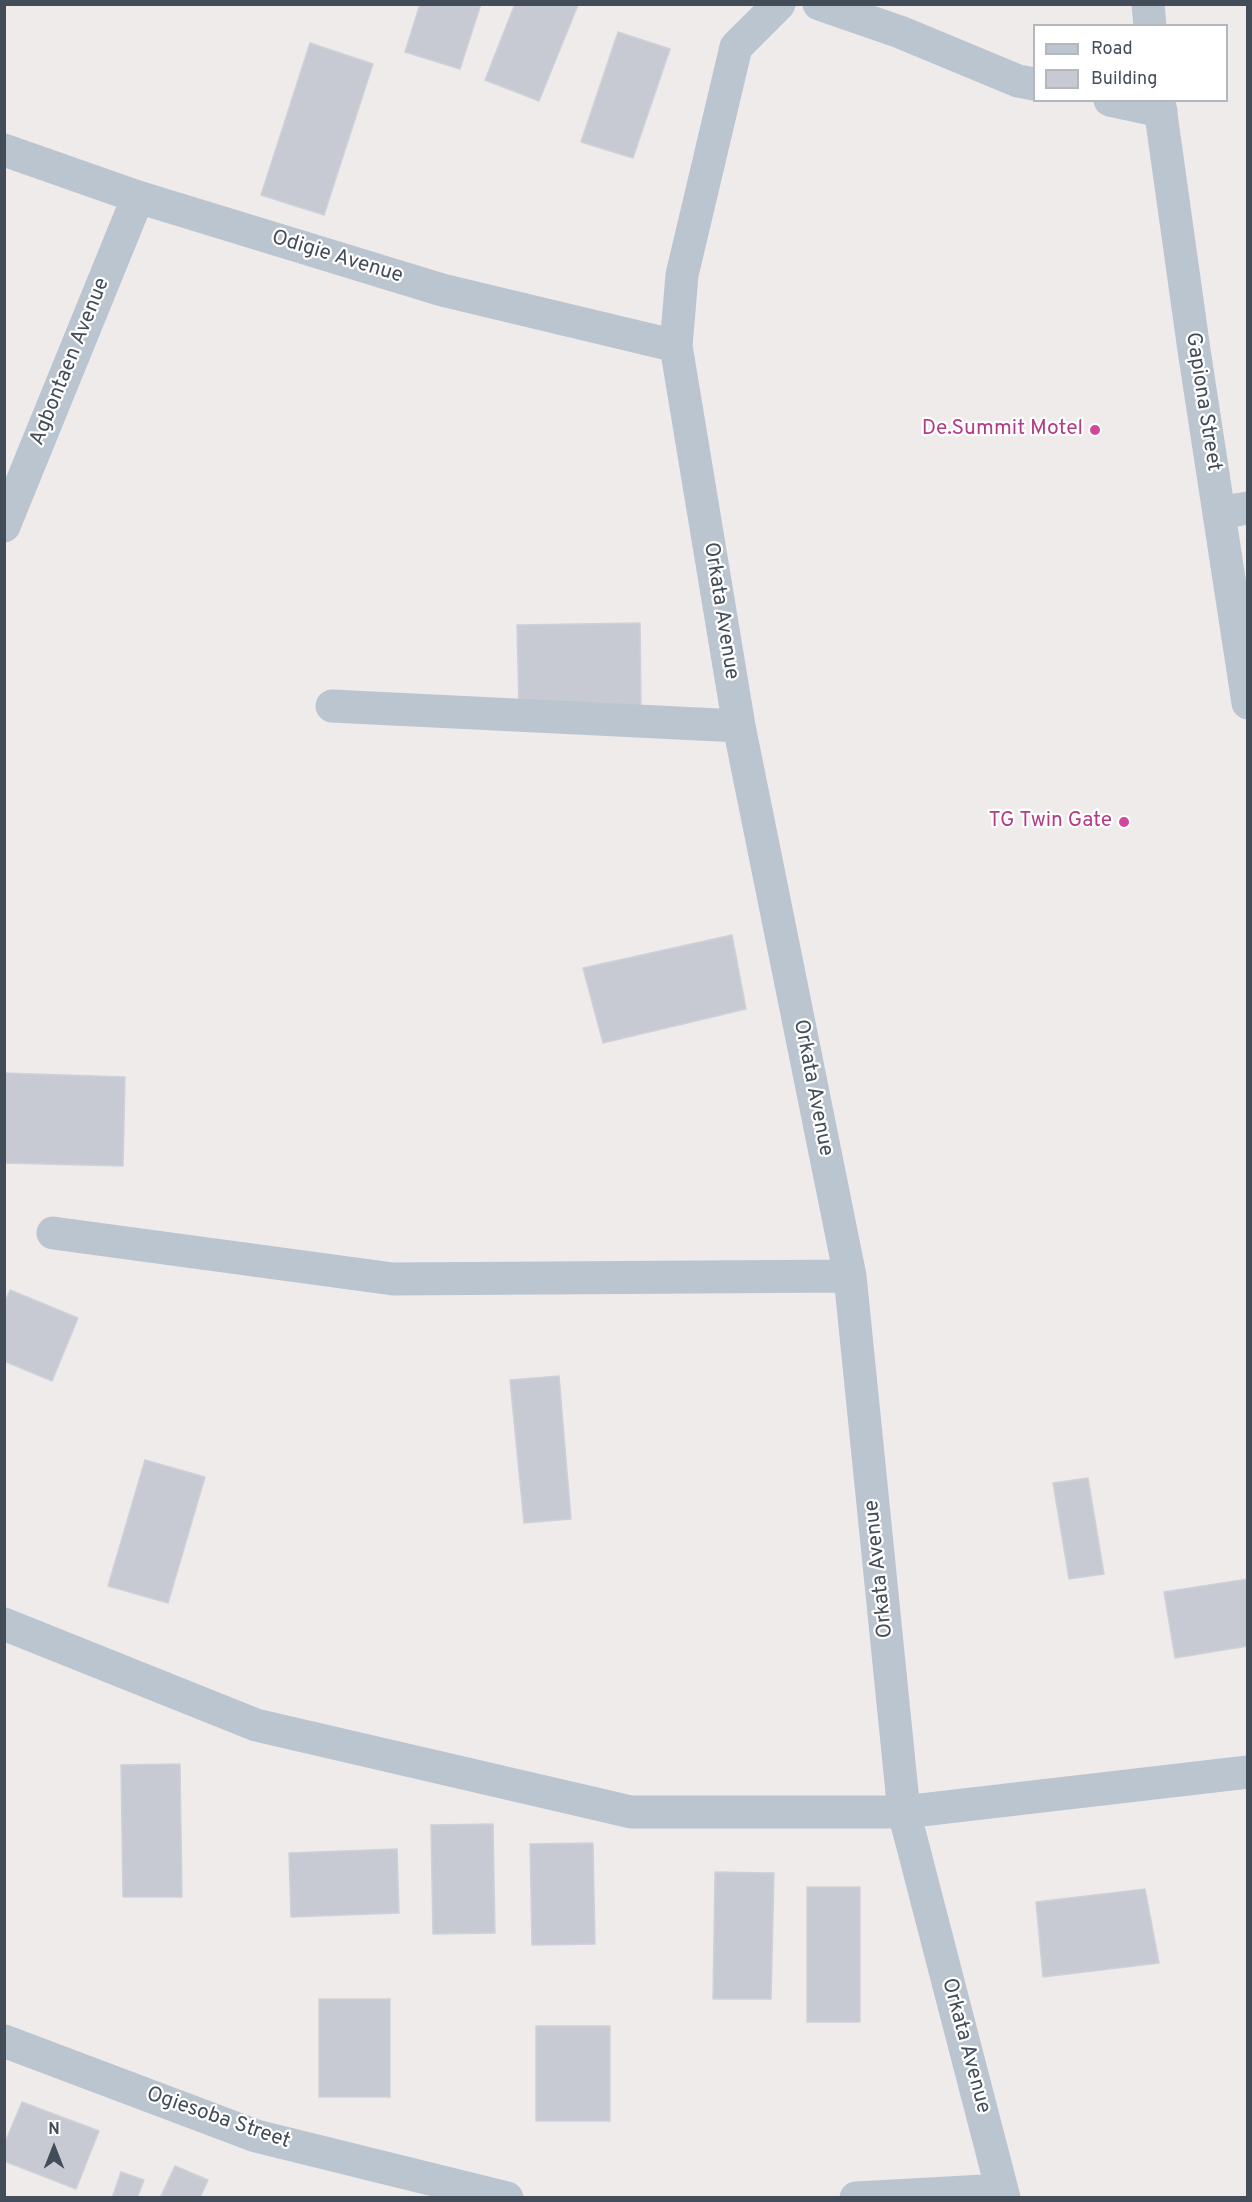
<!DOCTYPE html>
<html>
<head>
<meta charset="utf-8">
<style>
  body { margin:0 }
  #map { position:relative; width:1252px; height:2202px; overflow:hidden; background:#efebeb; font-family:Overpass,sans-serif }
  canvas { display:block }
  .frame { position:absolute; inset:0; border:6px solid #434d5a; pointer-events:none }
  .legend { position:absolute; left:1033px; top:24px; width:195px; height:78px; box-sizing:border-box; background:#fff; border:2px solid #b4b8bd; margin:0; padding:8px 10px; list-style:none; font-size:18px; color:#434d5a }
  .legend li { display:flex; align-items:center; gap:12px; height:30px }
  .legend b { width:30px; border:2px solid #b4b8bd }
  .north { position:absolute; left:24px; top:2118px; width:60px; height:60px; -webkit-text-stroke:4px #fff; paint-order:stroke; rotate:0deg; font-size:16px; font-weight:700; line-height:24px; text-align:center; color:#434d5a }
  .north::after { content:''; display:block; margin:auto; width:21px; height:27px; background:#434d5a; clip-path:polygon(50% 0,100% 100%,50% 72%,0 100%) }
</style>
</head>
<body>
<div id="map">
<canvas width="1252" height="2202"></canvas>
<div class="frame"></div>
<ul class="legend">
<li><b style="height:8px;background:#bbc5cf"></b>Road</li>
<li><b style="height:16px;background:#c7cad2"></b>Building</li>
</ul>
<div class="north">N</div>
</div>
<script>
const ctx = document.querySelector('canvas').getContext('2d');
ctx.lineJoin = 'round';
function paint(path, color) { ctx.fillStyle = color; ctx.fill(path, 'evenodd'); }
function trace(path, color, width, dash) { ctx.strokeStyle = color; ctx.lineWidth = width; ctx.lineCap = dash ? 'butt' : 'round'; ctx.setLineDash(dash || []); ctx.stroke(path); }
function label(font, color, halo, rows, align = 'center') {
  ctx.font = font + ' Overpass,sans-serif'; ctx.lineWidth = 4.5; ctx.setLineDash([]); ctx.textBaseline = 'middle'; ctx.strokeStyle = halo; ctx.fillStyle = color; for (const [text, x, y, turn = 0] of rows) {
    ctx.save(); ctx.translate(x, y); ctx.rotate((+turn || 0) * Math.PI / 180); ctx.textAlign = isNaN(turn) ? turn : align; if (halo) ctx.strokeText(text, 0, 0); ctx.fillText(text, 0, 0); ctx.restore();
  }
}
const building = new Path2D(`
  M420,4H481L460,69L405,52Z
  M515,4L578,5L539,101L485,80Z
  M618,32L670,49L633,158L581,142Z
  M310,43L373,64L324,215L261,195Z
  M640,623L641,706L519,708L517,625Z
  M732,935L746,1009L603,1043L583,968Z
  M4,1073L125,1077L123,1166L4,1163Z
  M10,1290L78,1318L52,1381L4,1361V1304Z
  M559,1376L571,1519L524,1523L510,1380Z
  M145,1460L205,1477L168,1603L108,1586Z
  M1088,1478L1104,1574L1069,1579L1053,1483Z
  M1248,1579V1646L1175,1658L1164,1592Z
  M180,1764L182,1897H123L121,1765Z
  M493,1824L495,1933L433,1934L431,1825Z
  M593,1843L595,1944L532,1945L530,1844Z
  M397,1849L399,1913L291,1917L289,1853Z
  M715,1872L774,1873L771,1999H713Z
  M807,1887H860V2022H807Z
  M1145,1889L1159,1963L1043,1977L1036,1902Z
  M319,1999H390V2097H319Z
  M536,2026H610V2121H536Z
  M22,2102L99,2131L76,2189L4,2161V2145Z
  M175,2166L208,2180L200,2198H160Z
  M121,2172L144,2180L137,2198H112Z`);
paint(building, '#c7cad2');
trace(building, '#cfd1d8', 1.5);
trace(new Path2D(`
  M779,4L736,47L682,275L676,346L739,726L850,1276L904,1812L1004,2198
  M819,4L900,32L1018,81L1034,84
  M1148,4L1150,26
  M1110,100L1161,111
  M1159,100L1194,350L1248,703
  M4,150L138,197L442,290L676,346
  M1219,513L1248,508
  M4,526L138,197
  M332,706L739,726
  M53,1233L393,1279L850,1276
  M4,1624L256,1725L631,1812H904L1248,1772
  M4,2041L256,2136L507,2198
  M856,2198L1002,2190`), '#bbc5cf', 33);
for (const [x, y, r, color] of [
  [1095,430,6,"#d1479c"],
  [1124,822,6,"#d1479c"]
]) { const dot = new Path2D(); dot.arc(x, y, r, 0, 2 * Math.PI); ctx.fillStyle = color; ctx.fill(dot); trace(dot, '#fff', 2); }
label('21px', '#434d5a', '#fff', [
  ["Odigie Avenue",337,258,17],
  ["Agbontaen Avenue",71,362,-68],
  ["Gapiona Street",1202,402,81],
  ["Orkata Avenue",720,611,81],
  ["Orkata Avenue",812,1088,79],
  ["Orkata Avenue",880,1569,-96],
  ["Orkata Avenue",965,2046,75],
  ["Ogiesoba Street",218,2119,19]
]);
label('21px', '#b23c85', '#fff', [
  ["De.Summit Motel",1083,430],
  ["TG Twin Gate",1112,822]
], 'right');
</script>
</body>
</html>
